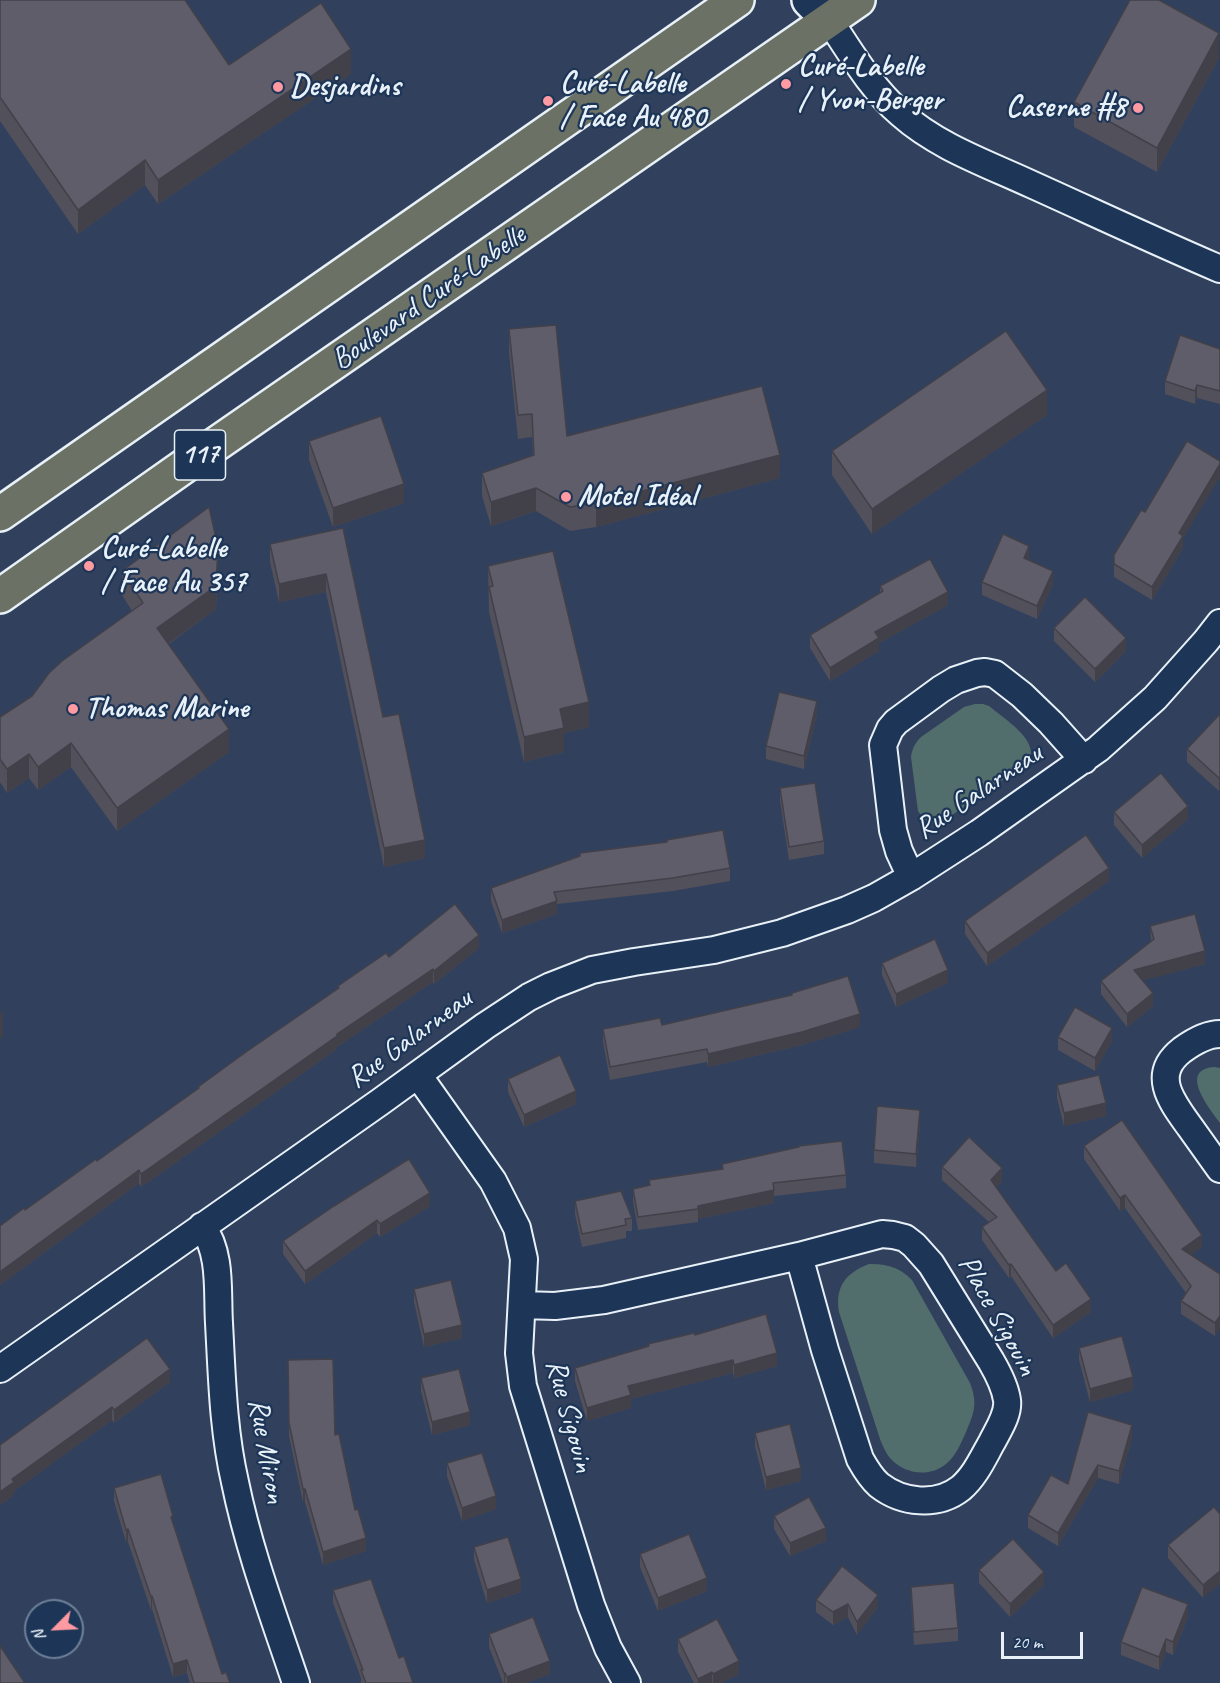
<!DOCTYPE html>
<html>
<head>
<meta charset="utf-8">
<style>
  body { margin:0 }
  #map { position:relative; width:1220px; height:1683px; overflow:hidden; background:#31415d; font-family:Caveat,sans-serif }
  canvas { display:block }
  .north { position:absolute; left:24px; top:1599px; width:60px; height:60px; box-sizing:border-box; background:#1d3557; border:2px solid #6e8097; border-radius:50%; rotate:246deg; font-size:16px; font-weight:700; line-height:24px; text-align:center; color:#e8f1f8 }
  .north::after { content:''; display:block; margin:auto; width:21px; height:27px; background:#ff9aa2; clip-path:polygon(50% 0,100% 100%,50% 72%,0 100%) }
  .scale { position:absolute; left:1001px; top:1632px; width:82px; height:27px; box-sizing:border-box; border:3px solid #e8f1f8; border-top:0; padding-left:8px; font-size:18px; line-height:21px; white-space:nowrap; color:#e8f1f8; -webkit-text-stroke:4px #1d3557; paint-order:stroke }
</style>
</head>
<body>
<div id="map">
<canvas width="1220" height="1683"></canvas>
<div class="north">N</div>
<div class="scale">20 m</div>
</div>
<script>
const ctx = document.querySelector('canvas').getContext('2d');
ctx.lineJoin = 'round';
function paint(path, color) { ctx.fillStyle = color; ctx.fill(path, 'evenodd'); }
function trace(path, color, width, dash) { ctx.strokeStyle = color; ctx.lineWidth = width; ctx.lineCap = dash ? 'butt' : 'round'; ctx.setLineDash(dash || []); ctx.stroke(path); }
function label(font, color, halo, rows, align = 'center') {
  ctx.font = font + ' Caveat,sans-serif'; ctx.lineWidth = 4.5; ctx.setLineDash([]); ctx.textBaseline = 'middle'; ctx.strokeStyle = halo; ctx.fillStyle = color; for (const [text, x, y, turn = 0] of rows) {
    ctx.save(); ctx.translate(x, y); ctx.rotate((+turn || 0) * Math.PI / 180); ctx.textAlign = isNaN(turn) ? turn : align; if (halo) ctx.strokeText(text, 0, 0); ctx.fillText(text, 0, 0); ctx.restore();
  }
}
paint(new Path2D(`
  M975,704H983L989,706C1003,718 1040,740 1029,761L979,797L976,792L968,799L970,803L937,825C928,823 923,819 918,811L911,757C912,749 915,743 921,737L964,707Z
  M1215,1067L1220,1068V1123C1210,1109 1177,1069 1215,1067Z
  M869,1264C887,1264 899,1267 912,1280L970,1383C978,1404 974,1413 966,1432C961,1443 956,1456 946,1464C930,1477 906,1475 891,1459C886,1454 883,1446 880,1439L839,1312C835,1286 846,1273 869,1264Z`), '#526e6c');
const street = new Path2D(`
  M829,20C851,53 871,88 901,114C938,147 988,164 1033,185C1095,213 1157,242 1220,269
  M911,877L899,851L893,830L883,745L890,729L896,722L941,689L956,680L977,673L985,672L995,674L1022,695L1051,723L1084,760
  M1220,1034C1206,1034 1193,1042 1182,1050C1150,1075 1172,1102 1190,1127C1200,1141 1210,1155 1220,1169
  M418,1075L493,1181L517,1228L524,1259L519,1353L523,1386L591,1605L608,1648L627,1683
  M202,1226C222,1254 217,1291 219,1323C222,1377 223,1430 235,1482C249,1551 274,1617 296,1683
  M522,1305L555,1306L604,1300L799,1256L882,1234L893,1235L905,1238L914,1245L931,1264L991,1361C998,1373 1005,1386 1007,1400C1009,1414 998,1430 992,1442C983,1458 975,1476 961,1488C937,1507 902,1503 879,1485C871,1478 865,1468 860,1459L825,1350L799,1256
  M0,1369L380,1102L485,1026L529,997L551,986L592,970L634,962L714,950L782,933L847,910L874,898L911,877L979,833L1098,749L1155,698L1206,641L1220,623`);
const secondary = new Path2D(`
  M809,0L829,20`);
const primary = new Path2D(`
  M0,514L737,0
  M0,596L183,467L858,0`);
trace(street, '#e8f1f8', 30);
trace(secondary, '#e8f1f8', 38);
trace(primary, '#e8f1f8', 38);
trace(street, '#1d3557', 26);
trace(secondary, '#1d3557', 33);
trace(primary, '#6b7165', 33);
paint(new Path2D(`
  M0,0L229,65L351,74L158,204L145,185L78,234L0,121Z
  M1219,58L1157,172L1074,127V102Z
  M509,329L567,436L780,478L596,527L570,531L536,511L491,526L482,496V473L533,456L532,437L518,439L509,353Z
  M1220,349V404L1197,398L1195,404L1165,394V381Z
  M1047,415L872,534L832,475V451Z
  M309,441L404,503L333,527L309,460Z
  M343,528L383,717L425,858L384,867L326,592L279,602L270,562V544Z
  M1183,539V548L1152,600L1114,577V555Z
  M1029,560L1053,584L1037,619L982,595V582Z
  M488,566L589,727L564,733V752L524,762L489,612Z
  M218,570L216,609L169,644L229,752L117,831L71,767L38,790L29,778L7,793L0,782V717L32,696L132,611L122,595V571Z
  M880,586L948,605L879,643V651L830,681L810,648V635L880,593Z
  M1054,628L1126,651L1095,682L1054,641Z
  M817,714L804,769L766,759V746Z
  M1220,714L1219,791L1187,762V749Z
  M780,788L824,841V854L789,860L780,801Z
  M1114,812L1188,819L1142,858L1114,825Z
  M730,868V881L673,891L557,904V914L502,933L491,901V888Z
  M1109,881L987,966L965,934V921Z
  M1150,926L1205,964L1143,980L1153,1006L1127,1027L1101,994V981L1151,941Z
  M479,948L434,984L433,982L337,1047V1049L141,1187L139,1183L0,1285V1226L97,1161L198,1089V1087L338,988V986L389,957Z
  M882,963L948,983L896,1007L882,975Z
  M662,1025L860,1027L802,1045L708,1067L707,1062L610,1080L603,1042V1029Z
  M1058,1037L1112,1041L1095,1071L1058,1050Z
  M508,1079L576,1104L524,1127L508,1092Z
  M1057,1085L1106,1116L1064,1126L1057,1098Z
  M920,1123L916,1167L874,1163V1150Z
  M1084,1146L1202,1247L1191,1255L1220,1274L1215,1336L1181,1314V1301L1186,1293L1125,1208L1120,1211L1084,1159Z
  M722,1164L846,1175V1188L774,1196V1203L698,1219V1222L638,1230L633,1202V1189L649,1186V1180L722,1170Z
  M942,1167L1002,1181L996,1187L1056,1271L1091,1312L1053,1338L1011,1276L1009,1278L982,1240V1227L989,1222L942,1180Z
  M575,1201L632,1218V1231H626V1238L582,1247L575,1214Z
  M430,1206L380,1237L377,1233L305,1284L283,1254V1241Z
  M414,1289L462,1338L424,1347L414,1302Z
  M695,1335L777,1366L734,1378L733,1373L631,1399V1408L587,1421L575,1381V1368Z
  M1079,1348L1133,1390L1090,1402L1079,1360Z
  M288,1360L335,1435L366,1551L323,1565L305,1502H303L289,1436Z
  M421,1378L470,1425L432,1435L421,1391Z
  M170,1382L114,1423L112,1420L14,1491V1495L0,1505V1445Z
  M755,1433L801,1481L766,1490L755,1446Z
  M1132,1438L1119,1484L1098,1478L1058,1546L1028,1528V1515Z
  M447,1463L496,1509L462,1521L447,1476Z
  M114,1488L173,1524L222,1674L230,1683H190L187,1673L173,1677L152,1609L151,1610L128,1542H126L114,1501Z
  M1220,1514L1203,1598L1168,1558V1545Z
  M774,1516L826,1541L790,1556L774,1529Z
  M474,1547L521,1592L487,1603L474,1560Z
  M640,1554L707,1591L658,1611L640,1567Z
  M979,1570L1044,1585L1010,1617L979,1583Z
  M911,1587L958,1628V1641L914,1645L911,1600Z
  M333,1590L399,1658L413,1683H361V1678L333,1603Z
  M816,1600L878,1607L857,1635L848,1617L833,1625L816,1612Z
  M1188,1617L1173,1655L1166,1652L1159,1670L1121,1655V1642Z
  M489,1634L550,1674L526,1683H503L489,1647Z
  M678,1639L739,1674L721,1683H694L678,1652Z`), '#52505b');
paint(new Path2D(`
  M1219,33V58L1157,172V148Z
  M351,49V74L158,204V180Z
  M145,160V185L78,234V210Z
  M1197,385V398L1195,404V391Z
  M1047,390V415L872,534V509Z
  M780,455V478L596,527V503Z
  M1220,464V477L1183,539V548L1152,600V587L1179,533Z
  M404,484V503L333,527V508Z
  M536,488V511L491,526V502Z
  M1029,546V559L1024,571V558Z
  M218,547V570L216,609L157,652V628Z
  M1053,571V584L1037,619V606Z
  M326,574V592L279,602V584Z
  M948,592V605L879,643V651L830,681V668L875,632Z
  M1126,638V651L1095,682V669Z
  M817,701V714L804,769V756Z
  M589,702V727L564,733V752L524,762V737L560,709Z
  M229,729V752L117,831V808Z
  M71,743V767L38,790V767Z
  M29,754V778L7,793V769Z
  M1220,777V790L1219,791V778Z
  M1188,806V819L1142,858V845Z
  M425,840V858L384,867V848Z
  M1109,868V881L987,966V953Z
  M557,901V914L502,933V920Z
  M479,935V948L434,984V971Z
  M1205,951V964L1134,983V970Z
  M433,969V982L337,1047V1049L141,1187V1174L337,1034Z
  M948,970V983L896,1007V994Z
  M1153,993V1006L1127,1027V1014Z
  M3,1012V1037L0,1038V1014Z
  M860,1014V1027L802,1045L708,1067V1054Z
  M1112,1028V1041L1095,1071V1058Z
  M576,1091V1104L524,1127V1115Z
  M1106,1103V1116L1064,1126V1113Z
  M920,1110V1123L916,1167V1154Z
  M1002,1168V1181L991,1193V1180Z
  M139,1170V1183L0,1285V1272Z
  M774,1190V1203L698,1219V1206Z
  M430,1193V1206L380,1237V1224Z
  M1125,1195V1208L1120,1211V1198Z
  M377,1220V1233L305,1284V1271Z
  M1202,1235V1247L1182,1262V1249Z
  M1011,1264V1276L1009,1278V1265Z
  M1091,1299V1312L1053,1338V1325Z
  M1220,1316V1329L1215,1336V1323Z
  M462,1325V1338L424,1347V1334Z
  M777,1353V1366L734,1378V1365Z
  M733,1360V1373L631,1399V1408L587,1421V1408L628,1386Z
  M170,1369V1382L114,1423V1410Z
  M1133,1377V1390L1090,1402V1389Z
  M112,1407V1420L14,1491V1495L0,1505V1492L12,1479Z
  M470,1412V1425L432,1435V1422Z
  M1132,1425V1438L1119,1484V1471Z
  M1098,1465V1478L1058,1546V1533Z
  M801,1468V1481L766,1490V1477Z
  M303,1489H305V1502H303Z
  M496,1496V1509L462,1521V1508Z
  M826,1528V1541L790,1556V1543Z
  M128,1529V1542H126V1530Z
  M366,1538V1551L323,1565V1552Z
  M1220,1571V1584L1203,1598V1585Z
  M1044,1572V1585L1010,1617V1604Z
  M707,1578V1591L658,1611V1598Z
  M521,1579V1592L487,1603V1590Z
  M878,1595V1607L857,1635V1622Z
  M152,1596V1609L151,1610V1597Z
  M848,1604V1617L833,1625V1612Z
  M1188,1604V1617L1173,1655V1642Z
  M1166,1639V1652L1159,1670V1657Z
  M187,1660V1673L173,1677V1664Z
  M550,1661V1674L526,1683H507V1677Z
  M739,1661V1674L721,1683H713V1674Z
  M712,1672V1683H698V1679Z
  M504,1673H505V1683H504Z`), '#42414a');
const building = new Path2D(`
  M0,0H185L229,65L321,3L351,49L158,180L145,160L78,210L0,97Z
  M1130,0H1159L1219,33L1157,148L1074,102Z
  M556,325L567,436L762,386L780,455L596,503L570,507L536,488L491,502L482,473L534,455L532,414L518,415L509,329Z
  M1006,331L1047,390L872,509L832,451Z
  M1180,335L1220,349V391L1197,385L1195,391L1165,381Z
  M381,416L404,484L333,508L309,441Z
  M1187,441L1220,461V464L1179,533L1183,536L1152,587L1114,564V555L1141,510L1145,512Z
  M209,507L218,547L216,586L157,628L229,729L117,808L71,743L38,767L29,754L7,769L0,759V717L32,696L49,673L62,661L143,603L122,571Z
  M343,528L383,717L399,714L425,840L384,848L326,574L279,584L270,544Z
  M1003,534L1029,546L1024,558L1053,571L1037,606L982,582Z
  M553,551L589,702L560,709L564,728L524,737L489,587L493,586L488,566Z
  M930,559L948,592L875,632L879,638L830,668L810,635L883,591L880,586Z
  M1085,597L1126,638L1095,669L1054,628Z
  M779,692L817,701L804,756L766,746Z
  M1220,714V777L1219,778L1187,749Z
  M1161,773L1188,806L1142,845L1114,812Z
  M815,783L824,841L789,847L780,788Z
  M723,830L730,868L673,878L554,892L557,901L502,920L491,888L580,856V853L667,842V840Z
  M1086,835L1109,868L987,953L965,921Z
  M455,904L479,935L434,971L433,969L337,1034V1036L141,1174L139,1170L0,1272V1226L24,1208L25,1210L96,1159L97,1161L199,1088L198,1087L246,1052L339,988L338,986L386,953L389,957Z
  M1195,914L1205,951L1134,970L1153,993L1127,1014L1101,981L1154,939L1150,926Z
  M935,939L948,970L896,994L882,963Z
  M848,976L860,1014L802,1032L708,1054L707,1049L610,1067L603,1029L660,1018L662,1025L792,995V993Z
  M1075,1007L1112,1028L1095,1058L1058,1037Z
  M560,1055L576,1091L524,1115L508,1079Z
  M1099,1075L1106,1103L1064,1113L1057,1085Z
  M877,1106L920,1110L916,1154L874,1150Z
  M1122,1120L1202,1235L1182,1249L1220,1274V1316L1215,1323L1181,1301L1191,1286L1125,1195L1120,1198L1084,1146Z
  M969,1137L1002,1168L991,1180L1056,1271L1066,1263L1091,1299L1053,1325L1011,1264L1009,1265L982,1227L997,1217L942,1167Z
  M842,1141L846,1175L773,1183L774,1190L698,1206V1209L638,1217L633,1189L650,1185L649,1180L723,1169L722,1164L799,1147V1146Z
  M409,1159L430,1193L380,1224L377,1220L305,1271L283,1241L334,1206Z
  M621,1191L632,1218L625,1219L626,1225L582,1234L575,1201Z
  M451,1280L462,1325L424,1334L414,1289Z
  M766,1314L777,1353L734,1365L733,1360L628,1386L631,1395L587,1408L575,1368L649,1346L648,1344L694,1333L695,1335Z
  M1122,1336L1133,1377L1090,1389L1079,1348Z
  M147,1338L170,1369L114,1410L112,1407L12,1479L14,1482L0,1492V1445Z
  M333,1359L335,1435L339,1434L355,1510L358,1509L366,1538L323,1552L305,1489H303L289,1423L288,1360Z
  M459,1369L470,1412L432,1422L421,1378Z
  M1088,1412L1132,1425L1119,1471L1098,1465L1058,1533L1028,1515L1051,1475L1068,1484Z
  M790,1424L801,1468L766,1477L755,1433Z
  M482,1453L496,1496L462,1508L447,1463Z
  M161,1474L173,1516L171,1517L222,1674L226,1672L230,1683H194L187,1660L173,1664L152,1596L151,1597L128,1529L126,1530L114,1488Z
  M809,1497L826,1528L790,1543L774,1516Z
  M1214,1507L1220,1514V1571L1203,1585L1168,1545Z
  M689,1534L707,1578L658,1598L640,1554Z
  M508,1537L521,1579L487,1590L474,1547Z
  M1013,1539L1044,1572L1010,1604L979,1570Z
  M842,1566L878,1595L857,1622L848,1604L833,1612L816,1600Z
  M371,1579L399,1658L404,1656L413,1683H366L361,1670H363L333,1590Z
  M954,1583L958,1628L914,1632L911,1587Z
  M1142,1587L1188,1604L1173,1642L1166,1639L1159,1657L1121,1642Z
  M533,1617L550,1661L507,1677L505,1673H504L489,1634Z
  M717,1619L739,1661L713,1674L712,1672L698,1679L678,1639Z
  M0,1646L25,1683H0Z`);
paint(building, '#5f5d6a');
trace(building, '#42414a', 1.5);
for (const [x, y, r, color] of [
  [786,84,6,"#ff9aa2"],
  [278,87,6,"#ff9aa2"],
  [548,101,6,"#ff9aa2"],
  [1138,108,6,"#ff9aa2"],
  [566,497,6,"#ff9aa2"],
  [89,566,6,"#ff9aa2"],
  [73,709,6,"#ff9aa2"]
]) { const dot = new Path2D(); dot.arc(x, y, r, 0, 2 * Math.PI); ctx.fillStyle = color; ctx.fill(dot); trace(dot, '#1d3557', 2); }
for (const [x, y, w] of [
  [200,455,51]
]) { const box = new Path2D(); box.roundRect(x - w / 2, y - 25, w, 50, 4.5); ctx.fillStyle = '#1d3557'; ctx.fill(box); trace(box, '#e8f1f8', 1.5); }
label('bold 28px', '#e8f1f8', null, [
  ["117",200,455]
]);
label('bold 30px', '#e8f1f8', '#1d3557', [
  ["Curé-Labelle",798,67],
  ["/ Yvon-Berger",798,101],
  ["Curé-Labelle",560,84],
  ["/ Face Au 480",560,118],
  ["Desjardins",290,87],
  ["Caserne #8",1126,108,"right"],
  ["Motel Idéal",578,497],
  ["Curé-Labelle",101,549],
  ["/ Face Au 357",101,583],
  ["Thomas Marine",85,709]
], 'left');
label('30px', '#e8f1f8', '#1d3557', [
  ["Boulevard Curé-Labelle",429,298,-35],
  ["Rue Galarneau",979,792,-34],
  ["Rue Galarneau",410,1039,-36],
  ["Place Sigouin",997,1316,61],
  ["Rue Sigouin",569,1416,75],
  ["Rue Miron",266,1451,80]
]);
</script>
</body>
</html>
